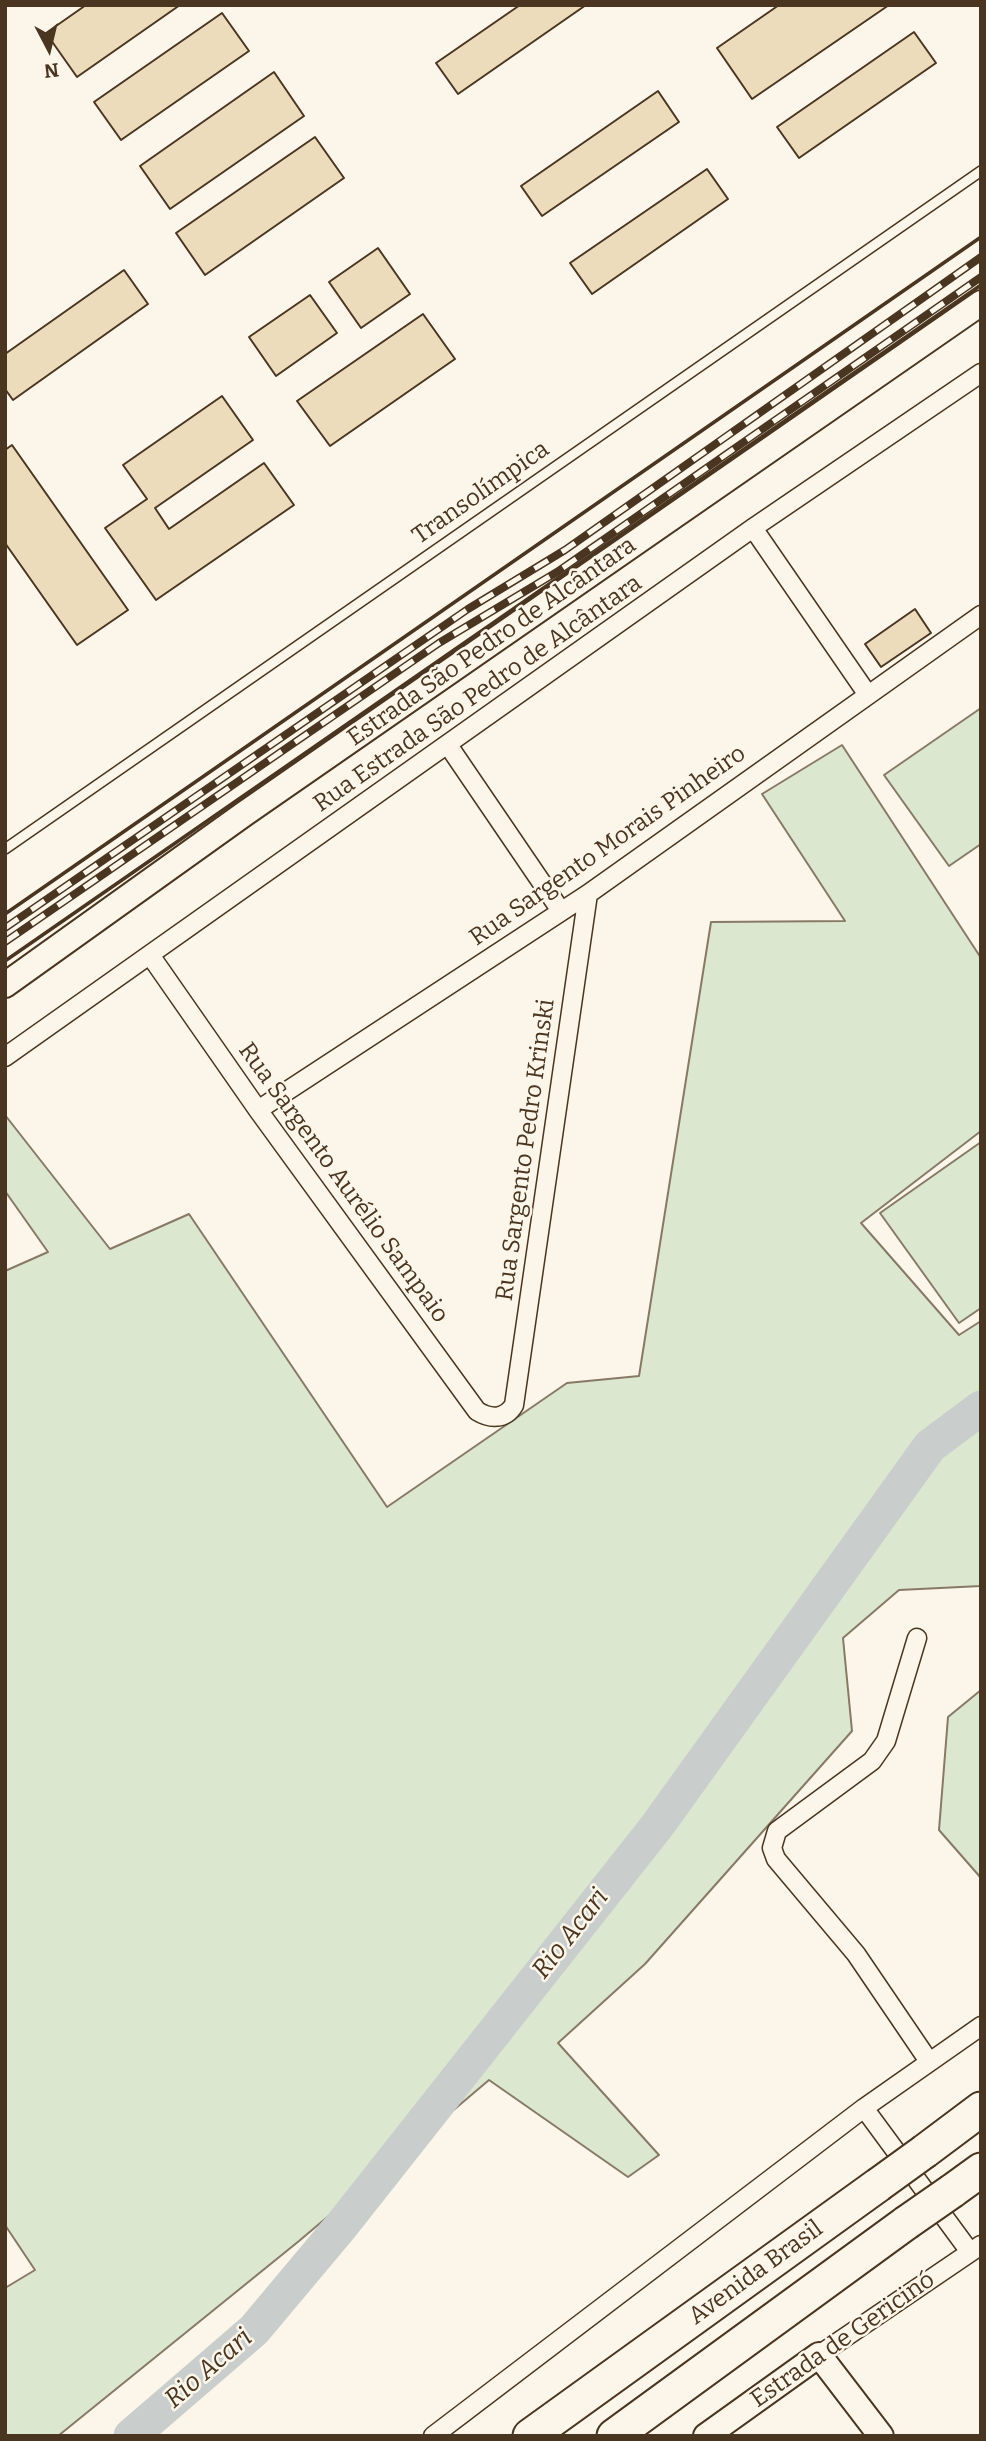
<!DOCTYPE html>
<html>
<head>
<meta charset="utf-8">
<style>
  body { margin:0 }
  #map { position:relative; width:986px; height:2441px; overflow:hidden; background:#fbf6e9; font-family:Bitter,serif }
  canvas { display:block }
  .frame { position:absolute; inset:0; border:7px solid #4a3520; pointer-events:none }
  .north { position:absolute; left:14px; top:14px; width:70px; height:70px; -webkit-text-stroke:5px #fbf6e9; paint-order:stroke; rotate:173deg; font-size:19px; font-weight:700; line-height:28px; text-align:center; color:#4a3520 }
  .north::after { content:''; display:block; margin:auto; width:24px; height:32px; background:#4a3520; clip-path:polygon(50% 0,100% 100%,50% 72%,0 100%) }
</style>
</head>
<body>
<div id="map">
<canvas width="986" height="2441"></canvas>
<div class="frame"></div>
<div class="north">N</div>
</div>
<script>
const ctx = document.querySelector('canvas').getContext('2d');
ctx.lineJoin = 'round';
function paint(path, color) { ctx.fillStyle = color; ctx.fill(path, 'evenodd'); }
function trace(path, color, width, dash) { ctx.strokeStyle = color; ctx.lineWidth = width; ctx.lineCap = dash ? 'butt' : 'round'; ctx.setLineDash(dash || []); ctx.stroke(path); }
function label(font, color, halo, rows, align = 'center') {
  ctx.font = font + ' Bitter,serif'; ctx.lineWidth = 5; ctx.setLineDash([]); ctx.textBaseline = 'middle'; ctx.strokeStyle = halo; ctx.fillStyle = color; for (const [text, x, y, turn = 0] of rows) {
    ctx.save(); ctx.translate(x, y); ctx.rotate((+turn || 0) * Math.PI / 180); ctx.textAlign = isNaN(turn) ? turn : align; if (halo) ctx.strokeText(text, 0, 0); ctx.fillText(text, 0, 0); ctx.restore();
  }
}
const green = new Path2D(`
  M981,708V844L949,866L884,775Z
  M842,745L981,958V1131L861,1223L959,1335L981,1321V1586L899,1590L843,1638L852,1731L645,1964L558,2043L659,2155L628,2177L489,2080L299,2241L58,2436H5V2288L35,2270L5,2225V1271L48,1252L5,1191V1115L110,1249L189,1214L387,1507L567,1383L639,1376L711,922L845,921L762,794Z
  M981,1142V1308L959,1323L880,1213Z
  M981,1690V1878L939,1830L948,1717Z`);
paint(green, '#dce7d0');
trace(green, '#887966', 2);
trace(new Path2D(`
  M131,2436L254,2330L342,2225L657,1826L930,1446L981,1408`), '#c9cecd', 35);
const building = new Path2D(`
  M86,5H180L77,77L46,33Z
  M520,5H586L458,94L436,63Z
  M779,5H889L752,99L717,48Z
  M222,13L249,51L121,140L94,102Z
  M914,32L936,63L799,158L777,127Z
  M274,72L304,116L170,209L140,166Z
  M658,91L679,122L542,216L521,186Z
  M315,137L344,178L205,275L176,233Z
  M707,169L728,199L592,294L570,263Z
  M378,248L410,294L361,328L329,282Z
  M124,270L148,304L13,400L5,389V354Z
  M310,295L337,333L276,376L249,337Z
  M423,314L455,359L330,446L297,401Z
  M222,396L253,440L155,508L169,529L264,463L294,505L156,600L105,528L147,499L123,465Z
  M12,445L128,610L77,645L5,543V450Z
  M915,609L931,633L881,667L865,644Z`);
paint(building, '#ecdcbc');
trace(building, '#4a3520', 2);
const lane = new Path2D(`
  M5,849L981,171`);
const street = new Path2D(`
  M753,528L868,695
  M448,745L561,911
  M150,955L258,1110L477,1411C490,1419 505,1420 514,1405L588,894
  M5,1057L753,528L981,373
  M258,1110L588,894L981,615
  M917,1638L886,1741L872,1761L777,1831L772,1848L776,1859L856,1954L928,2060
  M864,2108L970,2252
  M819,2355L981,2245
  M433,2436L864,2108L981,2026`);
const secondary = new Path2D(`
  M5,985L244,814L981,303
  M706,2436L819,2355L881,2436`);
const highway = new Path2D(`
  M925,2151L981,2109
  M952,2191L981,2170
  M530,2436L878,2185
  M614,2436L906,2223`);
trace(lane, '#4a3520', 12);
trace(street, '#4a3520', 21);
trace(secondary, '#4a3520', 28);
trace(highway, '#4a3520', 37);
trace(lane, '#fbf6e9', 9);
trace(street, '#fbf6e9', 18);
trace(secondary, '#fbf6e9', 24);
trace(highway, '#fbf6e9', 33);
const rail = new Path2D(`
  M5,928L468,609L565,550L981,257
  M5,942L439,643L557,572L981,277`);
trace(rail, '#4a3520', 8);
trace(rail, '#fbf6e9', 5, [16]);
const highwayBridge = new Path2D(`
  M878,2185L925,2151
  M906,2223L952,2191`);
trace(highwayBridge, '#4a3520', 37, []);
trace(highwayBridge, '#fbf6e9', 33);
trace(new Path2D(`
  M5,914L981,237
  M5,961L981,285`), '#4a3520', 3.5);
label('24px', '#4a3520', '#fbf6e9', [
  ["Transolímpica",481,493,-35],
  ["Estrada São Pedro de Alcântara",492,642,-35],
  ["Rua Estrada São Pedro de Alcântara",478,694,-35],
  ["Rua Sargento Morais Pinheiro",608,846,-35],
  ["Rua Sargento Pedro Krinski",526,1150,-82],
  ["Rua Sargento Aurélio Sampaio",343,1183,54],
  ["Avenida Brasil",756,2273,-36],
  ["Estrada de Gericinó",843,2340,-35]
]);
label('italic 26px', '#4a3520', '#fbf6e9', [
  ["Rio Acari",571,1934,-52],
  ["Rio Acari",209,2369,-41]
]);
</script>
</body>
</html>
